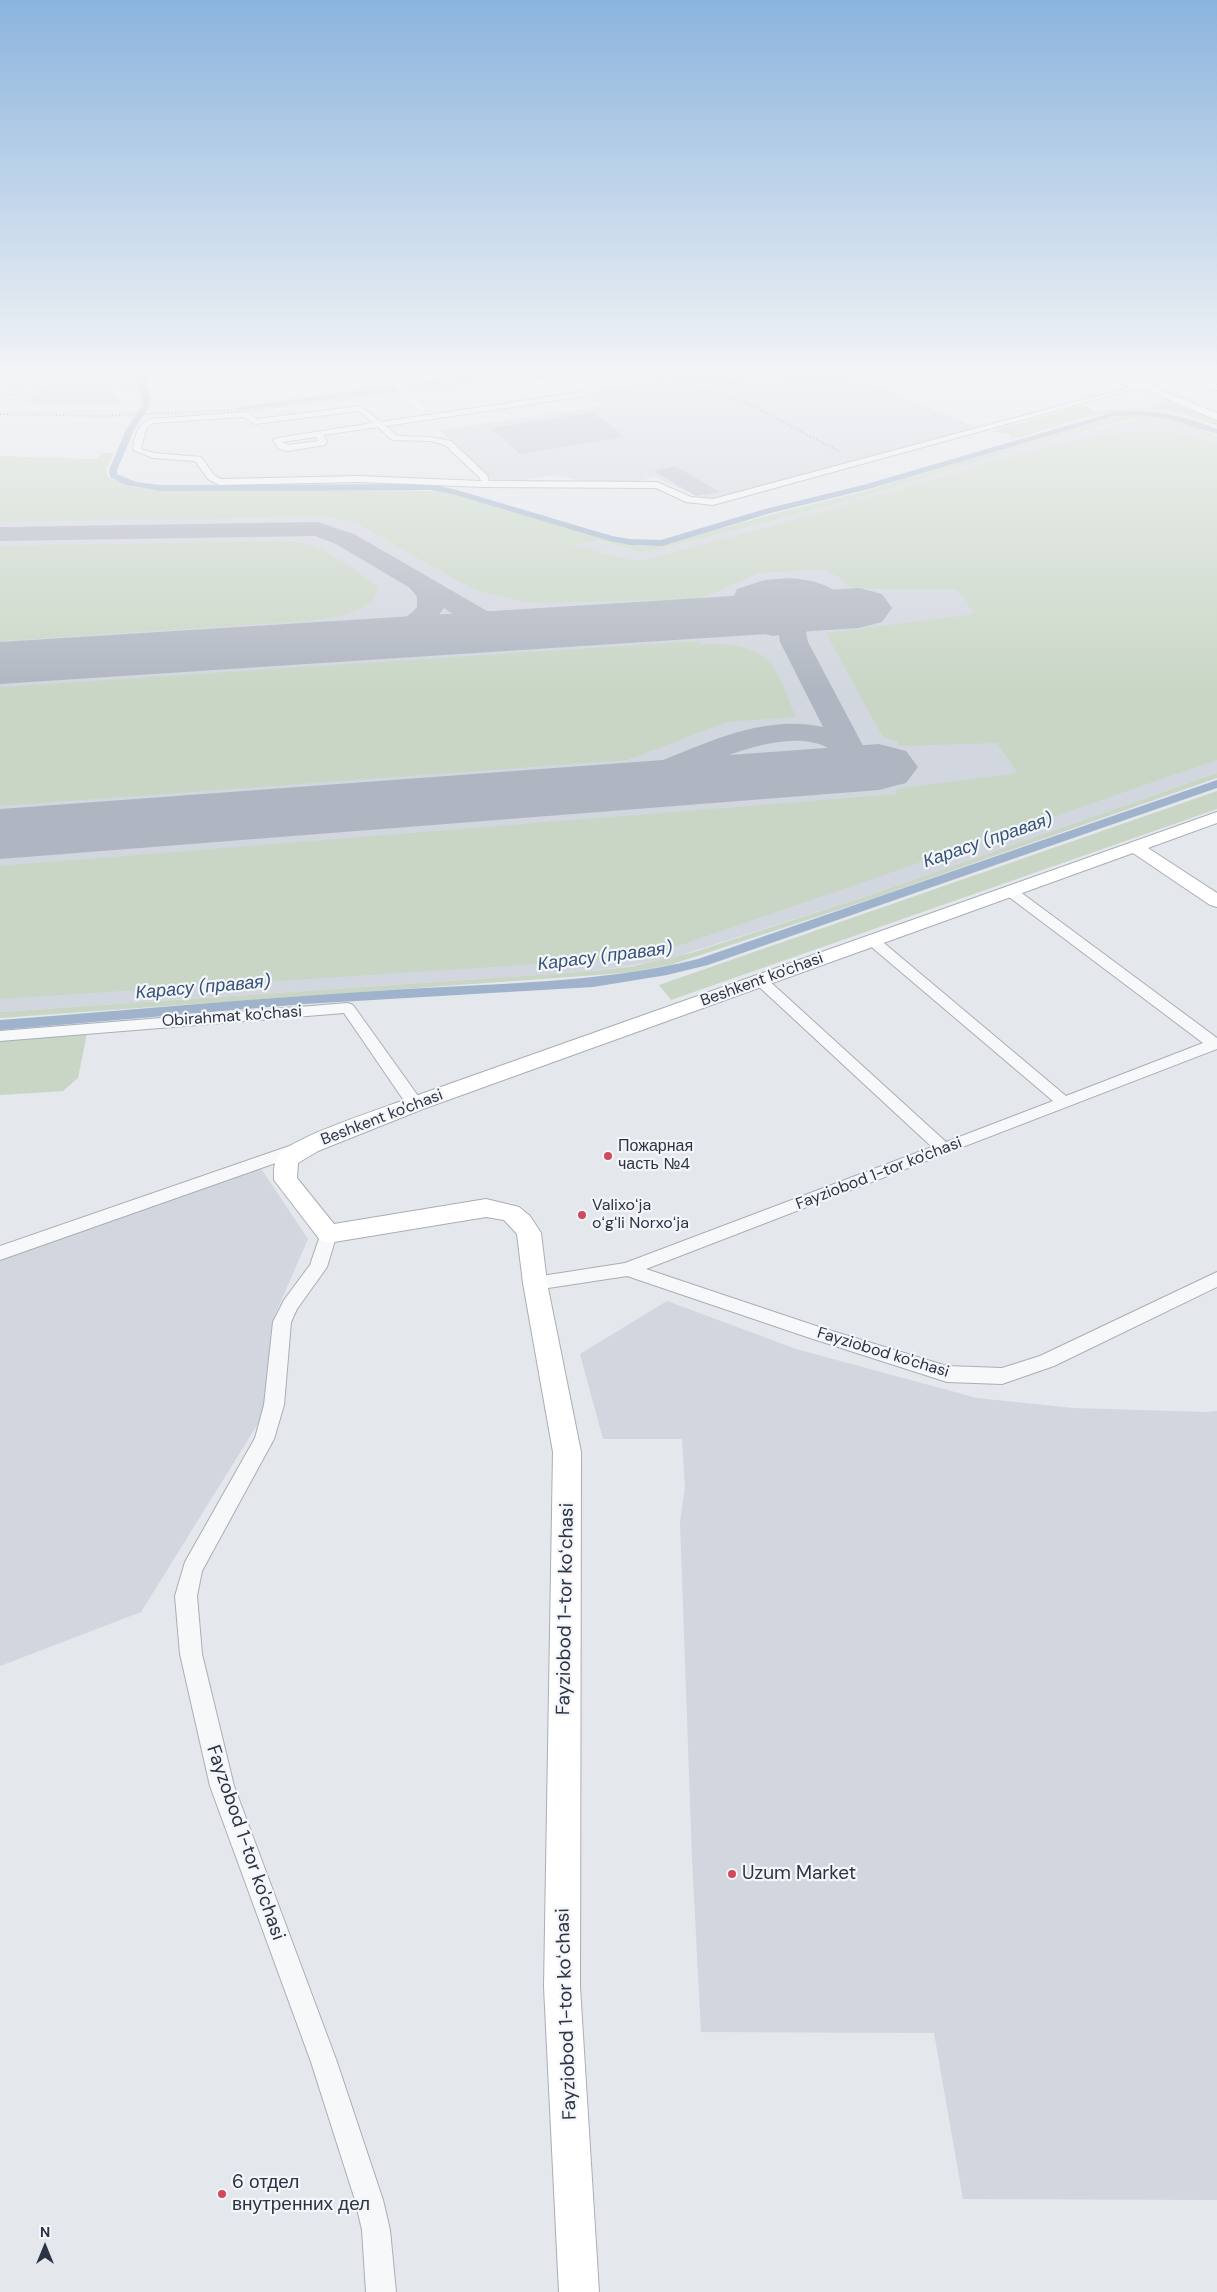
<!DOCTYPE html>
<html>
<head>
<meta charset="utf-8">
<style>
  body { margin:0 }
  #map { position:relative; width:1217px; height:2292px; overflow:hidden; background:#e4e7ec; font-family:"DM Sans",sans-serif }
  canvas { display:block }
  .north { position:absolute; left:20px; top:2222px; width:50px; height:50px; -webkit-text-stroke:4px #f4f6f9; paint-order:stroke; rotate:0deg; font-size:14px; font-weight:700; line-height:20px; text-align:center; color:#2b3445 }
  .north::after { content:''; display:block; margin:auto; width:18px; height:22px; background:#2b3445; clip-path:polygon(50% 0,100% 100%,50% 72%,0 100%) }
</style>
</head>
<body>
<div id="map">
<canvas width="1217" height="2292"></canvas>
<div class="north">N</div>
</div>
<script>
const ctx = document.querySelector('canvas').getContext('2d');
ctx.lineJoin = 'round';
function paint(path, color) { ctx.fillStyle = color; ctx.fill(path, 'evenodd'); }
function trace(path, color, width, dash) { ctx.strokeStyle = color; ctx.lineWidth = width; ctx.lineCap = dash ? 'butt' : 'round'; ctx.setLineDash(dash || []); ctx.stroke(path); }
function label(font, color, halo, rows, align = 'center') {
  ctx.font = font + ' "DM Sans",sans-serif'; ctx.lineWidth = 4.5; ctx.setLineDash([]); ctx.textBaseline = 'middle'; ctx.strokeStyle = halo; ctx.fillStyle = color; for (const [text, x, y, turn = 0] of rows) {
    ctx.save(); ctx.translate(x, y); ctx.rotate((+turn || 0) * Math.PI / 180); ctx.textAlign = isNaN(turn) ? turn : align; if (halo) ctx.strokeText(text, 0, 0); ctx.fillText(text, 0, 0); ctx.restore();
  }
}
paint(new Path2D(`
  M0,371H58L40,387L0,385Z
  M116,371H140L137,388L121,391L112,381Z
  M492,371H862L852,376L977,428L720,498L698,497L656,477L637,481L588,483L557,475L514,481L492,480L440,430L603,406L588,393L598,391L599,388L660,382V381L572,378L502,381L280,408L236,412L234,407Z
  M1143,417L1162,419L1217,440V773L867,896L666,960L595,971L0,1012V456L89,476L135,495L459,500L642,553L753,526L849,501L1030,446Z
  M254,1158L308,1239L274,1317L269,1406L141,1612L0,1666V1249Z
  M667,1301L796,1349L977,1398L1073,1408L1206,1412L1217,1411V2200L963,2199L934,2033L701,2032L692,1858L680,1521L685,1488L682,1439H603L580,1354Z`), '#d2d6de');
paint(new Path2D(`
  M60,371L108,372L110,388L121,404H25Z
  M1167,401L1217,420V426C1205,422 1193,416 1181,413C1122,401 1067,423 1012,440L1008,438L1012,436L992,431L1082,405L1096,411L1154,407L1151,404Z
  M1143,414C1170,415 1193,424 1217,436V440L1161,419L1138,417L1030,446L849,501L753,526L642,553L598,540L571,545C594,549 623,562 645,560L772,526L1056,444C1109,433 1165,423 1217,444V760L672,948L600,960L569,962L0,999V866L898,794L895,789L1018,773L997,743L899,746L897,741L883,737L826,633L975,614L956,589H850L843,580L825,569L759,573L699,599L533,603L482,592L469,587L355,522L329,517H296L0,522V456L97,459L102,453H114L106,469L108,477L134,487L154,490L265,488L431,491L448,493L621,543L643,546L669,543L773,514L865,491L1052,434L1121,415Z
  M285,541C323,543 347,566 378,586C378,613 329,618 308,621L0,641V546Z
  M698,641L700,645C723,643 755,644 771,664C782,678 788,701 796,717L727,722L627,760L0,806V687Z
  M1217,773V778L871,899L670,965L625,973L0,1018V1012L595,971L634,966L691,953L867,896Z
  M1217,791V809L671,1000L659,985Z
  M87,1033L78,1078L63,1091L0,1095V1040Z`), '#c9d6c5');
paint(new Path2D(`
  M141,371H149L146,381L150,398L149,407L134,430L117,470V474L136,482L160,485L430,484L457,490L612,536L630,539L661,540L765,509L863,485L1114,412C1151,408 1183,415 1217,429V434L1167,418L1141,415L1115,416L869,489L771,513L662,546L630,545L610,541L452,494L430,490L160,491L126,485L110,477L109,470L126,430L141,407L142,398L138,381Z
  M1217,780V788L708,965L667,975L593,987L305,1004L0,1030V1020C130,1010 260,998 391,990C494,983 597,984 698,959Z`), '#9fb4cc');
paint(new Path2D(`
  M318,522L354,534L487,611L517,618L561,619L571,621L575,627L571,633C546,639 491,633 467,622C459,618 451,613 444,608C440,613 436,620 432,623C414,638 364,652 342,647L338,641L342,635C366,629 401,628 417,607V597L410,588L336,544L315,536L0,541V527Z
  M790,578C809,580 832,583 844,600C844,620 815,620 806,632L808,642L868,755L870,759C867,765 865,772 860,776C838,799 781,790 753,783L748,776L753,769C777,763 814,781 834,766L829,765L824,758L830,749C779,719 683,779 630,792C616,795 603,799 589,796L584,789L589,782C608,778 626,773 645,767C701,746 761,713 823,727L780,642L779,635L773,636L735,627L696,626L687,624L683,618L687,612L696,610L735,611L731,603L737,589L765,580ZM790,594L805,595L818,603L789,617L783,623C773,618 763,615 757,603L758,599L767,596Z`), '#b0b6c1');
paint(new Path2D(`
  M859,588L882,594L892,608L882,622L859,628L0,684V642Z
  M879,744L906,751L918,767L906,783L879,790L0,859V809Z`), '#b0b6c1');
paint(new Path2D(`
  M593,412L625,437L520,454L491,428Z
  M675,466L720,492L696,496L654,471Z`), '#bbc0ca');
const street = new Path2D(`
  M157,371H165L166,375C181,378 211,371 230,371L172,381L159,379Z
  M382,371H391L399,380L392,382Z
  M1092,371H1104L1145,386L713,505L686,502L656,488L483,487L359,482L219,485L208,479L195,461L153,458L133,450C135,436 137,423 152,419L246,412L257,419L361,406L381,422L582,392L586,394L585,396L386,426L397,436L430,437L451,441L487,475L489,481L657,482L691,497L713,499L1130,387ZM359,411L373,423L277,438L273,440L279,449L288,451L325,445L327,441L323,435L378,427L392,440L430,441L445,445L480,478L481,481L359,476L221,479L214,475L201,457L154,453L141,449L146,429L153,423L244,417L255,424ZM316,437L319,441L288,445L282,442Z
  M1180,372L1217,385V390L1177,376L1176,374Z
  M0,388L24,393L20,395L0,392Z
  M1010,887L1015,888L1217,1038V1049L646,1269L819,1327L947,1366L1002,1368L1040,1356L1217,1272V1287L1054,1366L1002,1384L947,1382L810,1338L627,1276L535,1290L529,1288L526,1283L529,1278L625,1263L932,1147L756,984L754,981L756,978H766L946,1142L1053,1101L868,944L866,941L868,938H878L1066,1096L1203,1043L1005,894L1003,891L1005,888Z
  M348,1003L353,1005L421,1100L423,1104L421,1108H409L344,1013L0,1041V1031Z
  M298,1143L304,1145L306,1149L304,1153L0,1260V1246Z
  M328,1228L334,1230L337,1234L327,1267L297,1309L291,1322L284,1405L274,1439L202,1571L197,1596L202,1654L234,1786L337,2062L383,2200L390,2230L396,2292H366L362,2230L355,2200L311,2062L210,1786L180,1654L175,1596L185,1562L255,1438L264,1405L273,1322L284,1300L310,1265L322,1230Z`);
const secondary = new Path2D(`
  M1178,371H1195L1151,386L1217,413V420L1136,386L1137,384Z
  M1217,812V823L1148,848L1217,893V907L1210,905L1133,853L423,1109L318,1151L298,1163L297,1178L334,1224L486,1199L519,1207L530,1216L541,1233L547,1283L581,1452L580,1987L599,2292H559L544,1987L553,1452L523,1283L517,1234L504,1220L486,1217L328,1243L320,1240L274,1180C274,1172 273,1161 280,1154C295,1136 381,1109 407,1099Z`);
trace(street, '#a9aeb7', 2);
trace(secondary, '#a9aeb7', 2);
paint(street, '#f7f8fa');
paint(secondary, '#fff');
trace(new Path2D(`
  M696,375H716
  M515,378L639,377L758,385L807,383L851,377
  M677,385L740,400L839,451
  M0,414L104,416L231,410L526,371`), '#7d8696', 2, [1, 2.5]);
const streetBridge = new Path2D(`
  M395,380L421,408`);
trace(streetBridge, '#a9aeb7', 9, []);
trace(streetBridge, '#f7f8fa', 8);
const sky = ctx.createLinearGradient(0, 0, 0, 692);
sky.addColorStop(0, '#8bb4dd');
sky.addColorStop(0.54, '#f3f4f6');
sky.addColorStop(1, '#f3f4f600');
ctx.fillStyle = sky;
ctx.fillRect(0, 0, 1217, 692);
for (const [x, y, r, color] of [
  [608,1156,5,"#d1495b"],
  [582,1215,5,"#d1495b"],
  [732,1874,5,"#d1495b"],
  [222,2194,5,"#d1495b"]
]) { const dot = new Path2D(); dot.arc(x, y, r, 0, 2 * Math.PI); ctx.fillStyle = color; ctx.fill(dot); trace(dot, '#f4f6f9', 2); }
label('16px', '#2b3445', '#f4f6f9', [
  ["Beshkent ko'chasi",762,980,-20],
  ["Obirahmat ko'chasi",232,1017,-4],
  ["Beshkent ko'chasi",382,1118,-21],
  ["Fayziobod 1-tor ko'chasi",879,1174,-21],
  ["Fayziobod ko'chasi",883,1353,17]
]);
label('16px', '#2b3445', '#f4f6f9', [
  ["Пожарная",618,1147],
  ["часть №4",618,1165],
  ["Valixoʻja",592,1206],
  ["oʻgʻli Norxoʻja",592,1224]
], 'left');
label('italic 18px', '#34527a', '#f4f6f9', [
  ["Карасу (правая)",988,841,-19],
  ["Карасу (правая)",605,957,-7],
  ["Карасу (правая)",203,988,-5]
]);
label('19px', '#2b3445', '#f4f6f9', [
  ["Fayziobod 1-tor koʻchasi",566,1609,-89],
  ["Fayzobod 1-tor ko'chasi",245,1843,71],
  ["Fayziobod 1-tor koʻchasi",567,2014,-92]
]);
label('19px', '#2b3445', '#f4f6f9', [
  ["Uzum Market",742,1874],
  ["6 отдел",232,2183],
  ["внутренних дел",232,2205]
], 'left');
</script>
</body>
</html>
